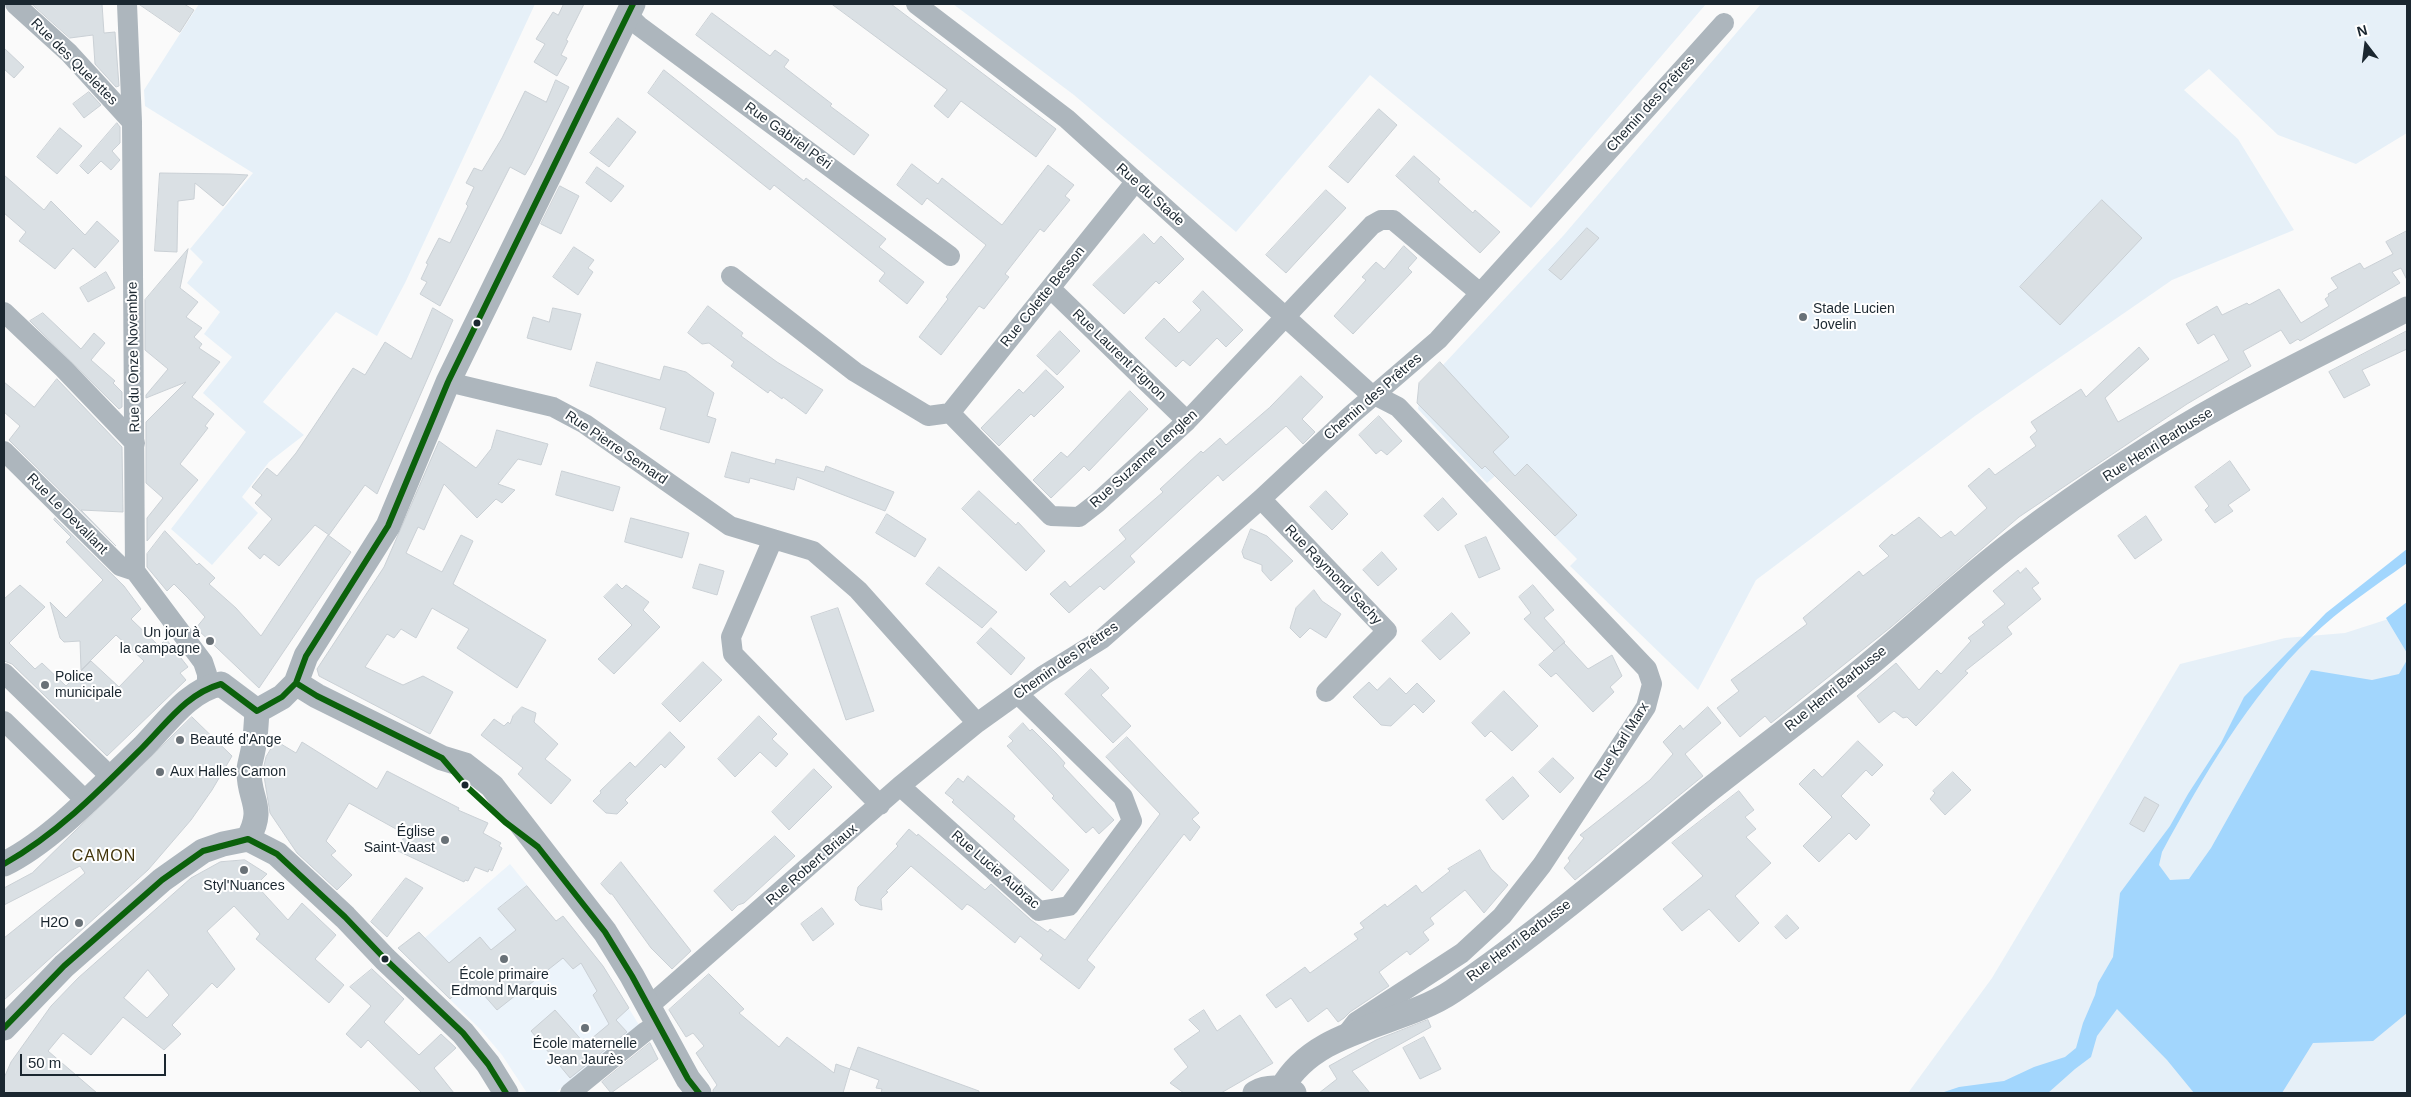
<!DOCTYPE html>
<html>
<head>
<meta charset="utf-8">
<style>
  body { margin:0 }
  #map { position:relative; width:2411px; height:1097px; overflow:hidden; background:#fafafa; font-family:Arial,sans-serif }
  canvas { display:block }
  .frame { position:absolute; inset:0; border:5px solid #1b2730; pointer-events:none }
  .north { position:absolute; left:2341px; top:20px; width:50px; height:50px; -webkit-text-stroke:4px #fff; paint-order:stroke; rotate:345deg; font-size:14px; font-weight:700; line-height:20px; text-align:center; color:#1b2730 }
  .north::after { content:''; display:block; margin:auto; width:18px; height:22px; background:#1b2730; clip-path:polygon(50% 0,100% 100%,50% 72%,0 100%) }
  .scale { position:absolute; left:20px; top:1054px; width:146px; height:22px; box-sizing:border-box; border:2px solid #1b2730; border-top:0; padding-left:6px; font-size:15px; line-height:18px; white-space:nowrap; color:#1b2730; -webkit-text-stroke:4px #fff; paint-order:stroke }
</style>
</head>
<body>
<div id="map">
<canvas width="2411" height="1097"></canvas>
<div class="frame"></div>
<div class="north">N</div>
<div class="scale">50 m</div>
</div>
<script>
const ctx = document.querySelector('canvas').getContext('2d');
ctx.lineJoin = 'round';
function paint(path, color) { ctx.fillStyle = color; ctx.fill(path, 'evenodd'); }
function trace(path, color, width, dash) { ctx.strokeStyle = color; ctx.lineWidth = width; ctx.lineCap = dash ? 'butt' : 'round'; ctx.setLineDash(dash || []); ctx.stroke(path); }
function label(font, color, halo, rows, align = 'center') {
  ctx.font = font + ' Arial,sans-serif'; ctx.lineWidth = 4; ctx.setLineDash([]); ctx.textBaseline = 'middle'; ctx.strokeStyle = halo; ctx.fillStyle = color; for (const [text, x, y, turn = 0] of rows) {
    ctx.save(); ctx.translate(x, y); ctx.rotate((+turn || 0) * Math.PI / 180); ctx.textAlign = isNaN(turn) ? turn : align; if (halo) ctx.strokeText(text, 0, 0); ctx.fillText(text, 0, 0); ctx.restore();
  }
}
paint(new Path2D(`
  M510,864L544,906L537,912L549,927L563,916L603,966L639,1025L555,1093H527L502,1055L481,1030L405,955Z`), '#ecf4fb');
paint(new Path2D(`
  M199,4H535L405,283L377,336L336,312L263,402L304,435L269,462L242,497L258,513L212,565L171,529L246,432L203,393L232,357L204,334L220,312L187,283L203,262L190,249L253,173L145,106L144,90Z
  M953,4H1706L1531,208L1370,75L1236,232L1074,95Z
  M1761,4H2407V133L2356,164L2278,135L2209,69L2184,90L2238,139L2294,230L2172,280L1975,416L1756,580L1698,690L1570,566L1577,559L1495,476L1487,483L1418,409L1422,384L1443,365L1563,236Z
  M2407,613V1093H1908L1992,978L2180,664L2285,638L2345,633Z`), '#e6f0f8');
paint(new Path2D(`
  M2407,549V563C2375,586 2340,609 2311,637C2249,696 2203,777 2162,852L2159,865L2170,880L2189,879L2211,848L2311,670L2372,680L2399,674L2407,660V1013L2373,1041L2313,1043L2282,1093H2194L2167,1060L2117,1009L2097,1036L2091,1057L2075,1069L2048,1093H1941L1959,1087L2004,1081L2034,1067L2065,1057L2076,1048L2083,1023L2095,995L2098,983L2113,957L2120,893L2170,826L2188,794L2221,743L2244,697L2326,613Z
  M2407,602V653L2386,618Z`), '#a2d6fd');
const building = new Path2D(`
  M32,4H102L104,33L115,32L119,86L116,87L95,64L93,35L70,38Z
  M139,4H184L194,10L180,32Z
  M564,4H584L566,40L568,41L561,55L567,58L557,76L534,62L545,44L536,39L553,12L558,15Z
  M832,4H891L1056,129L1036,157L961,101L948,118L934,106L947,90Z
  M712,13L770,56L775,50L789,60L784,67L832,104L830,106L869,135L854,155L696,35Z
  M4,48L24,67L14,78L4,69Z
  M664,70L804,181L806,178L886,239L879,247L924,282L907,304L879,281L885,273L774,185L770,190L648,93Z
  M556,80L569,87L531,165L525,175L510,167L440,306L420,294L427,282L421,279L428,264L426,263L439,238L450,243L468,206L466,204L474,187L466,183L474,168L482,171L502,138L525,91L546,102Z
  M89,92L101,105L84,118L73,104Z
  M1379,109L1397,125L1348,183L1329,167Z
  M618,118L636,132L609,167L590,153Z
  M117,123L120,127V143L112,151L120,160L111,170L101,161L88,174L80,166Z
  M60,128L82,146L57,174L37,157Z
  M1414,156L1440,179L1438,182L1473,213L1475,210L1500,232L1480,253L1396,176Z
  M912,164L938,184L942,178L1002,225L1048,165L1074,185L1065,196L1070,200L1044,232L1040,229L1005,274L1009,277L984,309L979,306L941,355L919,337L948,299L946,297L986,245L927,198L922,205L897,185Z
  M597,167L624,186L611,202L586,183Z
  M160,173L230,174L248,175L223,206L195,183L194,199L178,201L177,252L155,251Z
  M4,175L44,210L51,201L85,235L97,221L119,241L95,268L73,248L55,269L19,241L26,232L4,213Z
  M560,186L579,196L561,234L541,224Z
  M1326,190L1346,208L1286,273L1266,255Z
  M2102,200L2142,238L2060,325L2020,287Z
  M1587,228L1599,238L1561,280L1549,270Z
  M2407,231V280L2401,268L2392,272L2400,283L2300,341L2298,339L2290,344L2281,330L2243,351L2251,366L2187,404L2019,517L1891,627L1771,723L1765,716L1740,737L1717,708L1739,691L1731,680L1807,624L1803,618L1859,571L1863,576L1889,556L1879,546L1892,534L1894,536L1919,517L1941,538L1951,531L1955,536L1987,508L1968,486L1989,468L1995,475L2036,446L2030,437L2037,431L2031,422L2081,389L2086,397L2139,347L2149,359L2105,398L2118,422L2229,360L2214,334L2198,344L2186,324L2217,306L2222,315L2247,303L2249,305L2279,289L2301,323L2329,306L2325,299L2329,296L2328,294L2338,288L2331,278L2360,263L2364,269L2393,254L2386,242Z
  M1144,234L1154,244L1161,236L1184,259L1159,284L1156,281L1124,314L1093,285Z
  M1404,246L1417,258L1408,268L1412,272L1353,334L1334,316L1366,280L1362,277L1376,262L1384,269Z
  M574,247L594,260L588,268L593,272L578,295L553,277Z
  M188,249L180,288L198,302L186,317L202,328L194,337L202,344L199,348L220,362L192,397L214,414L205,426L208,428L180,464L198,480L147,541V518L163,498L146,483V422L186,382L146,398V395L168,369L145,350V300Z
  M106,272L115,288L88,302L80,288Z
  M1203,291L1243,330L1226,347L1217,338L1190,366L1183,360L1176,367L1145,338L1164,318L1179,333L1201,310L1193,302Z
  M708,306L743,333L741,336L777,362L823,390L806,414L783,397L782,399L770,390L768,393L731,366L734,362L709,343L702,344L688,333Z
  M433,308L453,320L377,494L365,485L329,535L315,525L279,566L264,554L260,559L248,548L272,519L255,503L262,495L252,487L267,468L277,476L296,453L353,368L365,375L385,342L411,359Z
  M553,308L581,314L571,350L527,338L533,317L549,322Z
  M43,313L81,349L94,333L105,343L91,360L115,381L113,383L122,392V407L119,409L30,321Z
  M1060,331L1080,351L1057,375L1037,356Z
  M2407,331V349L2362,370L2370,385L2344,398L2329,372Z
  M597,362L660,380L664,366L686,372L714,393L707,416L716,419L709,443L660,429L666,408L590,386Z
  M1440,362L1509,437L1493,452L1515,476L1527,464L1577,515L1555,536L1485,466L1482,469L1417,403L1419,383Z
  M1046,370L1064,387L1034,417L1031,414L999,446L981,428L1019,389L1023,393Z
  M1301,376L1323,397L1302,419L1315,432L1303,444L1286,426L1223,481L1218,475L1130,556L1135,562L1104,590L1100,586L1069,613L1050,594L1065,581L1070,587L1126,539L1119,530L1163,492L1160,489L1201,451L1203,453L1220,438L1226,445L1269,408Z
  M57,379L122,447L123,512L81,510L116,546L9,440L20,426L4,412V382L34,407Z
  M1130,391L1148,409L1089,471L1084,466L1051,498L1033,480L1061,452L1067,457Z
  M1379,416L1402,441L1387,455L1381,450L1376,454L1359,435Z
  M497,430L548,444L541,465L518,459L498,484L515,490L502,503L496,499L477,518L444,484L424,530L418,527L406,553L442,572L461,535L473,541L453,584L546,640L517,688L457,648L469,629L432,608L416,638L401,629L394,638L387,634L365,667L403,685L423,676L453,692L430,734L319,676L317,669L384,567L439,441L476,468L491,449Z
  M732,452L775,464L776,459L824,472L826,466L894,492L885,511L797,477L794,490L750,478L749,483L725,477Z
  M2230,461L2250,490L2228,505L2233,511L2215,523L2205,510L2209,506L2195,487Z
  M562,471L620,487L613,511L556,495Z
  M979,491L1016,525L1018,522L1045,551L1026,571L962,509Z
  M1326,491L1348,514L1332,530L1310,507Z
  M1443,498L1457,514L1438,531L1424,516Z
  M887,514L926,539L915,557L876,533Z
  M2146,516L2162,540L2135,559L2118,536Z
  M55,518L124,586L141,609L131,619L159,646L166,639L188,667L180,673L186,680L107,756L12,664L4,661V599L20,585L45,607L9,643L35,669L42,663L66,686L91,661L119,687L144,661L116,635L81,670L80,641L64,642L60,638L50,602L66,618L103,580L66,542L71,537L54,520Z
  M631,518L689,533L682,558L625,542Z
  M1251,529L1267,536L1293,561L1271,581L1262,571V565L1244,558L1242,552Z
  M165,531L197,565L199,563L215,578L209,584L236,608L261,636L328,535L351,552L259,688L196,628L205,617L188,598L174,584L167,591L147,567V554Z
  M1486,537L1500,569L1479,578L1465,546Z
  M1382,552L1397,569L1378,586L1363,570Z
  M700,564L724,571L717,595L693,588Z
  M939,567L997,612L982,628L926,584Z
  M2026,568L2039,583L2032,588L2041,599L2007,627L2012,634L1965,671L1968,673L1916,726L1907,717L1903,718L1894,711L1879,723L1857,696L1896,663L1919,690L1937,670L1941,674L1971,641L1968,638L1985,625L1982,622L2005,604L1993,591L2018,570L2020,573Z
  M617,584L622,589L626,585L649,602L643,610L660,627L614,674L598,659L632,625L604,597Z
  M1533,585L1554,610L1544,618L1565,642L1554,651L1524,619L1531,613L1519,597Z
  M1314,590L1322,601L1341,614L1326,638L1310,628L1300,638L1290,628L1296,608Z
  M838,608L874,711L846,720L811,617Z
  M1452,613L1470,633L1440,660L1422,641Z
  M991,628L1025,658L1011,675L977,643Z
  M1564,643L1588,669L1612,655L1622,676L1610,687L1614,692L1593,712L1556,673L1551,677L1539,665Z
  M703,662L722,680L680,722L662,704Z
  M1091,669L1109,688L1101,695L1131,726L1113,743L1065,694Z
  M1390,678L1406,694L1417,683L1435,701L1423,713L1414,704L1391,726L1381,725L1353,697L1369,682L1377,690Z
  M1504,691L1538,726L1512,751L1491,731L1485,737L1472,723Z
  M522,707L536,713L534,722L558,744L545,759L571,780L551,804L518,774L523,768L481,735L494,719L504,726L508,722L510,724L513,716Z
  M1708,707L1721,723L1685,754L1703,776L1575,880L1564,868L1570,861L1568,858L1584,838L1580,835L1650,780L1673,754L1663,742L1680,725L1683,729Z
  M759,716L777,734L772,739L788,754L776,767L760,752L735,777L718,759Z
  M192,717L232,756L212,790L191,820L148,870L4,1000V938L85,873L80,866L4,905V888L32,873Z
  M1023,723L1030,731L1032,729L1056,753L1065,763L1063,766L1114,820L1099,834L1093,827L1086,833L1052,798L1054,796L1007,746L1013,741L1009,737Z
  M670,732L685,747L665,768L661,764L625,800L628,803L617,814L606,813L593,801L601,793L600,791L630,762L635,767Z
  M1127,737L1199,813L1192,819L1200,827L1190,841L1184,834L1112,927L1087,960L1095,967L1079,989L1040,959L1043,955L1020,936L1015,943L972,907L967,904L962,910L911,866L886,891L888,892L881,899L882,910L860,905L855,900L858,887L898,846L896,844L909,829L917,836L918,834L985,890L991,884L1031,920L1048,932L1050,929L1065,940L1160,814L1106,757Z
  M276,741L296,753L302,742L377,789L387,771L459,808L458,810L488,823L483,833L501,843L499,846L502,848L492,871L489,869L488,872L475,867L468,881L465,880L464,882L398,851L405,834L349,803L326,841L336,851L331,855L352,875L337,890L297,853L270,813L263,770L266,757Z
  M1858,741L1883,765L1872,776L1866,770L1841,796L1870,825L1856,840L1849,833L1819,862L1803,846L1832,817L1799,784L1814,769L1822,777Z
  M1553,758L1574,778L1560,793L1539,772Z
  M814,769L832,787L789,830L772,812Z
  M1953,772L1971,790L1945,815L1930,799L1935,793L1933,791Z
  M968,776L1015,816L1013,819L1069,870L1052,891L952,802L954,800L945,793L958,778L963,782Z
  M1513,777L1529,796L1503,820L1486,800Z
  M1739,791L1754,810L1745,817L1756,829L1746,837L1771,863L1735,896L1759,923L1739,942L1709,909L1682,931L1663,909L1703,876L1672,843Z
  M2145,797L2159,805L2144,832L2130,824Z
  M775,836L795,856L744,903L738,905L732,911L714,891Z
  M1480,850L1491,869L1508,885L1484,913L1465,890L1430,918L1434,924L1423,932L1429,940L1410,955L1407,951L1379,972L1389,986L1350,1012L1344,1018L1338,1022L1327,1008L1308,1022L1291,998L1276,1008L1266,995L1305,967L1310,973L1358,939L1354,934L1364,928L1360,923L1385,904L1387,907L1416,885L1422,893L1450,871L1448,869Z
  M245,860L267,874L256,885L288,920L302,903L336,935L315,959L344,985L329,1003L256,939L260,934L234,906L207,931L235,969L217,988L212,983L172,1025L181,1034L164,1050L123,1017L91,1055L63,1033L48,1051L97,1093H4V1078L11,1062L51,1006L78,978L191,878L220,862ZM148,970L169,995L147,1018L124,998Z
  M621,862L691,951L672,969L651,948L612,894H610L601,884Z
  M406,878L423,888L387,937L371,922Z
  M527,886L556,921L563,916L603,966L629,1008L616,1020L627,1032L570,1078L531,1031L555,1010L585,1044L609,1024L593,995L597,991L581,963L573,969L563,958L497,1010L483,994L480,997L468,982L450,999L398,948L419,932L449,963L480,937L491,950L516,930L498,909Z
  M822,908L834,924L813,941L801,924Z
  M1787,915L1799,928L1786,939L1775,927Z
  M372,969L404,999L384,1022L419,1055L441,1034L456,1048L434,1068L454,1093H422L368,1040L361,1048L346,1034L371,1006L350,987Z
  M709,974L744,1009L739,1013L779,1047L787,1037L834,1073L836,1064L850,1069L858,1047L979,1091V1093H881L882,1089L876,1088L879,1080L850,1069L843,1093H713V1090L717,1085L696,1053L704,1046L693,1033L686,1037L669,1010Z
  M1204,1010L1217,1031L1240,1015L1273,1063L1221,1093H1184L1170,1083L1188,1067L1174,1049L1200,1031L1189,1020Z
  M1428,1020L1431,1027L1352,1071L1370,1093H1319L1337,1079L1329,1066L1376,1040Z
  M1424,1037L1441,1069L1420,1079L1403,1048Z
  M650,1043L658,1059L611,1093L602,1082Z`);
paint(building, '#dae0e4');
trace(building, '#cad0d5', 1);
trace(new Path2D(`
  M15,4L69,53L132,122
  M127,4L132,122L135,571L203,662L207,674V687
  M916,4L1067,119L1367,391L1398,407L1647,669L1652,684L1646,707L1542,865L1502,916L1462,953L1356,1022L1349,1031
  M627,14L639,26L950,256
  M731,276L855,372L928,416L950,413L1051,516L1079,517L1097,503L1187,421L1372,225L1381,220H1393L1480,293
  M1051,289L1187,421
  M4,312L64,369L135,443
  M448,382L553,407L585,424L730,526L813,551L858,590L977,723
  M950,413L1136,181
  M4,451L120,566L135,571
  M1261,499L1387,631L1326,692
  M773,539L731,637L733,654L880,805
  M4,673L111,777
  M4,721L86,801
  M900,786L1039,911L1069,906L1132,821L1123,797L1019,695
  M648,1007L900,786L977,723L1044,675L1102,639L1261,499L1351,415L1438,340L1724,23
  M570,1093L645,1032L658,1024`), '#adb6bd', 20);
trace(new Path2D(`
  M296,683L317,696L442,758L465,765L492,786L605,932L632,976L688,1079L699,1093
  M257,711L282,697L296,683L306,656L388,526L448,382L633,4
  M248,839L277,854L345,917L385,959L463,1033L488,1064L506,1093
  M248,839C266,806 248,801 249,769C250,762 252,756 253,750C256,737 256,724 257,711
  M4,864C53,840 103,785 143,747C166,724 188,690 221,684L257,711
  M4,1028L64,966L162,880L203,851L223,844L248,839
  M1282,1088C1316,1027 1400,1027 1453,991C1542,930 1625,859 1709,790C1756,753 1804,717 1851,679C1906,635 1958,584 2015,541C2082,490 2154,442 2229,401C2288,369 2348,340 2407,309
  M1255,1093C1268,1086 1282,1087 1294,1093`), '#adb6bd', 25);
trace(new Path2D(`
  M296,683L317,696L442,758L465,785L505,822L538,847L605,932L632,976L688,1079L699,1093
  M4,864C57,834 99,791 142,748C167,723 186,694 221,684L257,711L282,697L296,683L306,656L388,526L448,382L633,4
  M4,1028L64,966L162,880L203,851L248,839L277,854L345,917L385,959L463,1033L488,1064L506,1093`), '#0b610b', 6);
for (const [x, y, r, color] of [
  [1803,317,5,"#697177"],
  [477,323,4.5,"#1b2730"],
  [210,641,5,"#697177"],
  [45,685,5,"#697177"],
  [180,740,5,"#697177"],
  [160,772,5,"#697177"],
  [465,785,4.5,"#1b2730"],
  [445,840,5,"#697177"],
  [244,870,5,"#697177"],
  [79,923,5,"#697177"],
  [385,959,4.5,"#1b2730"],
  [504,959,5,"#697177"],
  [585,1028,5,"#697177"]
]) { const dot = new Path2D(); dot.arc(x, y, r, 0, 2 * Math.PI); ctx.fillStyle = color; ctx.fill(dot); trace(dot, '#fff', 2); }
label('14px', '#1b2730', '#fff', [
  ["Rue des Quelettes",74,62,45],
  ["Chemin des Prêtres",1651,104,-48],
  ["Rue Gabriel Péri",788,136,36],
  ["Rue du Stade",1150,195,42],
  ["Rue Colette Besson",1043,297,-51],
  ["Rue Laurent Fignon",1119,355,44],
  ["Rue du Onze Novembre",134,357,-91],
  ["Chemin des Prêtres",1373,397,-41],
  ["Rue Henri Barbusse",2158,445,-32],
  ["Rue Pierre Semard",616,448,34],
  ["Rue Suzanne Lenglen",1144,459,-42],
  ["Rue Le Devallant",67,514,45],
  ["Rue Raymond Sachy",1333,575,46],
  ["Chemin des Prêtres",1066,661,-35],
  ["Rue Henri Barbusse",1836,689,-39],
  ["Rue Karl Marx",1622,742,-58],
  ["Rue Robert Briaux",812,865,-41],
  ["Rue Lucie Aubrac",995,870,41],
  ["Rue Henri Barbusse",1519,941,-37]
]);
label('14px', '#1b2730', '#fff', [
  ["Stade Lucien",1813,309],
  ["Jovelin",1813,325],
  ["Un jour à",200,633,"right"],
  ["la campagne",200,649,"right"],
  ["Police",55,677],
  ["municipale",55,693],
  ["Beauté d'Ange",190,740],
  ["Aux Halles Camon",170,772],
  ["Église",435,832,"right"],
  ["Saint-Vaast",435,848,"right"],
  ["Styl'Nuances",244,886,"center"],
  ["H2O",69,923,"right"],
  ["École primaire",504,975,"center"],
  ["Edmond Marquis",504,991,"center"],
  ["École maternelle",585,1044,"center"],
  ["Jean Jaurès",585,1060,"center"]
], 'left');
ctx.letterSpacing = '1px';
label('16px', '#41340a', '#fff', [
  ["CAMON",104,857]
]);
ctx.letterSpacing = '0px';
</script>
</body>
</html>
